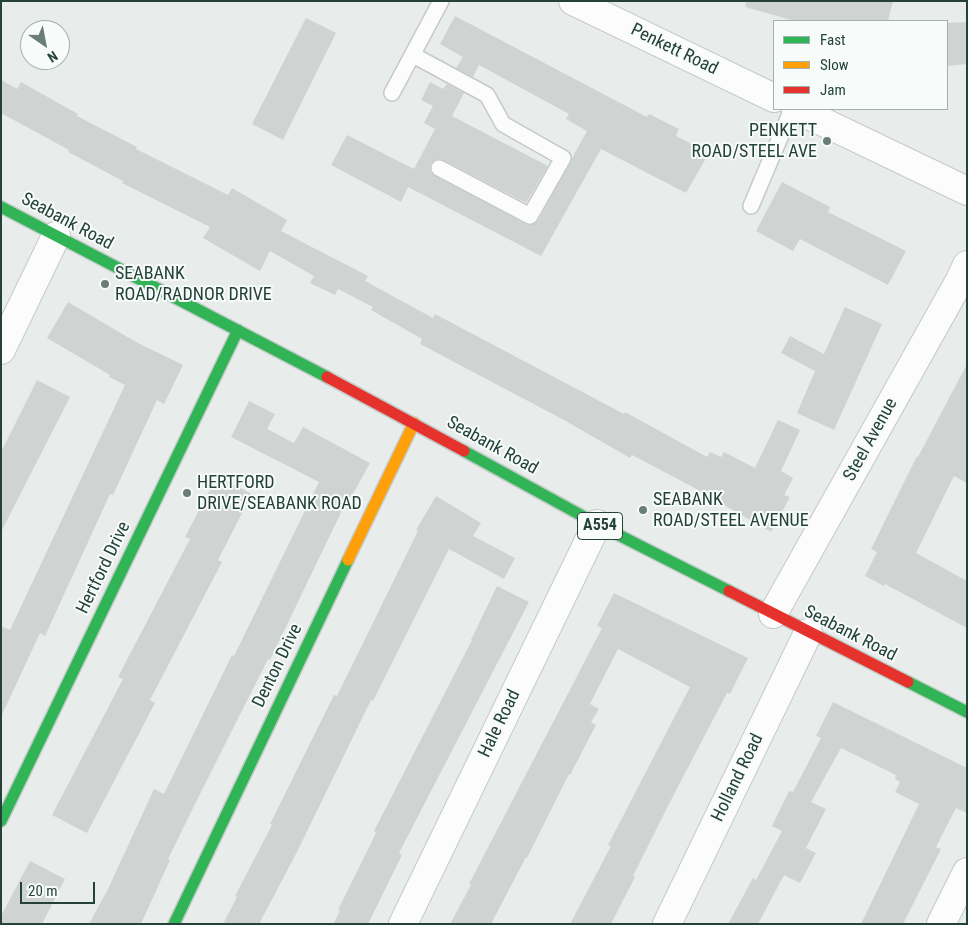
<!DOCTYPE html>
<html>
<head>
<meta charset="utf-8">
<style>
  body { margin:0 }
  #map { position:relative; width:968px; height:925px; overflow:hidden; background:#e8edeb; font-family:"Roboto Condensed",sans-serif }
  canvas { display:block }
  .frame { position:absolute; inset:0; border:2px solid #24423a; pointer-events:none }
  .legend { position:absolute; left:773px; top:20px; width:175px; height:90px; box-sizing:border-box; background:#f7fbf9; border:1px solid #a3b1ad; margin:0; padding:6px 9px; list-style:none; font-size:15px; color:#24423a }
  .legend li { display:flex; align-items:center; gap:10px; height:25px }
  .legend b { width:25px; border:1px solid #a3b1ad }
  .north { position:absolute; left:20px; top:20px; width:50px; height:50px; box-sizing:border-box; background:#f7fbf9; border:1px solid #a3b1ad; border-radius:50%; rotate:147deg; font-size:14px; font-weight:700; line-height:20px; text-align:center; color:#24423a }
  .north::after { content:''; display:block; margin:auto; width:18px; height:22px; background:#697e78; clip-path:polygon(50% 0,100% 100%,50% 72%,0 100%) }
  .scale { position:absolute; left:20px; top:882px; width:75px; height:22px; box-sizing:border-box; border:2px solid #24423a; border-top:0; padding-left:6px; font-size:15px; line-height:18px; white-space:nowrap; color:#24423a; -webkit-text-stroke:4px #f7fbf9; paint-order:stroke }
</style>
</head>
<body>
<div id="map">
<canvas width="968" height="925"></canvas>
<div class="frame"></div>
<ul class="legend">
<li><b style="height:6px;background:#30b455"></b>Fast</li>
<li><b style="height:6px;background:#ff9f0a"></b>Slow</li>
<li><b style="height:6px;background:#e5322d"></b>Jam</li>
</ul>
<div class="north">N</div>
<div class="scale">20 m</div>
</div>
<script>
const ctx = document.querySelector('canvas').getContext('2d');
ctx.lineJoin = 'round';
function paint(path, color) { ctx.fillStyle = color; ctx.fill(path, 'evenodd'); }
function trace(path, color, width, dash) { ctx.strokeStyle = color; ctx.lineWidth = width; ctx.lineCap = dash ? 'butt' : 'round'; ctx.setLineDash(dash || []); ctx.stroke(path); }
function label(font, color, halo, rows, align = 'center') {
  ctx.font = font + ' "Roboto Condensed",sans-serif'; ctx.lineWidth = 4; ctx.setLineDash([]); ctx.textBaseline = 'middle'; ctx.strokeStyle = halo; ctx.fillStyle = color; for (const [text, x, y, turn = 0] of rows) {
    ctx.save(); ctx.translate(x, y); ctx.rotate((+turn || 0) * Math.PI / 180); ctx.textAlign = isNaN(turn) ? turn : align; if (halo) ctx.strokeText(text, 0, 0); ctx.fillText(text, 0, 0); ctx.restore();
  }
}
paint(new Path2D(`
  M746,1H893L888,21H795L745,7Z
  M455,16L647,117L649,114L679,129L676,136L709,153L686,193L601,149L541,256L408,187L401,202L331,165L347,135L414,169L435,129L424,123L433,106L421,100L430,82L443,89L447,84L464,93L452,116L548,166L526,203L443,160L438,159L431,163L430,168L431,173L526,224L531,225L538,221L587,131L566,119L569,114L479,65L473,77L456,68L463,57L440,44Z
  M306,18L336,33L283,140L252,124Z
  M967,22V64L947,66V23Z
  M1,80L17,89L21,82L78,114L77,116L137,147L136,149L228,195L232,188L287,220L281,231L368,276L365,281L433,318L435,314L624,414L625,412L707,457L710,452L721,457L724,452L755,468L778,420L800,430L781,471L793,478L784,495L790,497L771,532L691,486L632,455L630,458L564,420L420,344L422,339L371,310L373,307L338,289L335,295L310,283L314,276L270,251L260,271L203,238L210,227L122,183L123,181L68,152L69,150L1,113Z
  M782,182L830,207L828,212L906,251L888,285L800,239L793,251L756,231Z
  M68,302L136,342L183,365L164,404L157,400L113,495L110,494L45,636L40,633L1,717V626L10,630L125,385L109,377L110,375L47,338Z
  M845,307L882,324L834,430L797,413L815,371L781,353L790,336L824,354Z
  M967,364V483L954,476L916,553L967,581V628L885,584L884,586L865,576L877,552L871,549L917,456L918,457Z
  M37,380L70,397L1,532V452Z
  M249,401L275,414L267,429L294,443L303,427L370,463L350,499L348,498L270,660L268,659L199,796L168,859L170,860L141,924H89L108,889L154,789L164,794L232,655L234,656L319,482L231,437Z
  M217,476L252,494L218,560L222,562L150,700L155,703L87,833L52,815L123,679L118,677L190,539L185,537Z
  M436,496L481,523L473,536L515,558L504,579L449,549L373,701L371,700L297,852L259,924H223L237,897L235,896L272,825L270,824L334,695L337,696L418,531L416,530Z
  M497,586L529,602L399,853L402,855L368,924H333L340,911L338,910L376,833L374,831L472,640H471Z
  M614,593L748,658L730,694L727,693L671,800L633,876L635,877L611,924H570L611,846L608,845L690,687L618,649L590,704L599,709L591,722L596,725L570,775L569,774L527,858L526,857L491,924H450L471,885L469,884L602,628L597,626Z
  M833,702L967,768V813L956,808L936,847L941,849L903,924H861L919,804L895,792L900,782L895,779L896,775L841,748L811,802L826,809L806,848L816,853L800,883L784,875L758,924H728L753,878L756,880L782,831L772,826L789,791L793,792L821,738L816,736Z
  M30,861L65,879L42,924H1V916Z`), '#cfd4d2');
const lane = new Path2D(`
  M413,55L487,95L503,124L563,158L530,216L439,168
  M392,93L441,1
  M751,206L792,109`);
const street = new Path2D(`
  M573,1L774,98
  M796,109L967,191
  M1,350L56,236
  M773,614L960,280L967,265
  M403,924L597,524
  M667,924L808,633
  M941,924L967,872`);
const fast = new Path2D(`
  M1,207L327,377
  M464,451L597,524L729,591
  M908,682L967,712
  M1,821L238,330
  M174,924L348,560`);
const slow = new Path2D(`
  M348,560L414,423`);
const jam = new Path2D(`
  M327,377L464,451
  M729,591L908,682`);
trace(lane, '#c5cac8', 18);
trace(street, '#c5cac8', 30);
trace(fast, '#c3cbc8', 14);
trace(slow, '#c3cbc8', 14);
trace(jam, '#c3cbc8', 14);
trace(lane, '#fcfcfc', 15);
trace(street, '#fcfcfc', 28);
trace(fast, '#30b455', 11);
trace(slow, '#ff9f0a', 11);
trace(jam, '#e5322d', 11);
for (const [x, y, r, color] of [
  [827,141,5,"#697e78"],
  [105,284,5,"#697e78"],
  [187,493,5,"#697e78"],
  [643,510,5,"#697e78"]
]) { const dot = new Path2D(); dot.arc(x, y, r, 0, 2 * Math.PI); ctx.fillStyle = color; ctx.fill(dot); trace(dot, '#f7fbf9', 2); }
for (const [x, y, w] of [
  [600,526,45]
]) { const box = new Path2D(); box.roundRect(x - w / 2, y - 13.5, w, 27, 4); ctx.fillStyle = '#f7fbf9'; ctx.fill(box); trace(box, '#24423a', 1); }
label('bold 16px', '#24423a', null, [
  ["A554",600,526]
]);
label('18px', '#24423a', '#f7fbf9', [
  ["Penkett Road",674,50,26],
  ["Seabank Road",67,222,28],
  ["Steel Avenue",871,440,-61],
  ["Seabank Road",492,446,29],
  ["Hertford Drive",104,568,-64],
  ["Seabank Road",850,634,27],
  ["Denton Drive",278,666,-64],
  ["Hale Road",500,724,-64],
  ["Holland Road",738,778,-64]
]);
label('18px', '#24423a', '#f7fbf9', [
  ["PENKETT",817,131,"right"],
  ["ROAD/STEEL AVE",817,152,"right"],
  ["SEABANK",115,274],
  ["ROAD/RADNOR DRIVE",115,295],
  ["HERTFORD",197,483],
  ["DRIVE/SEABANK ROAD",197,504],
  ["SEABANK",653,500],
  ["ROAD/STEEL AVENUE",653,521]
], 'left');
</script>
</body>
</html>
